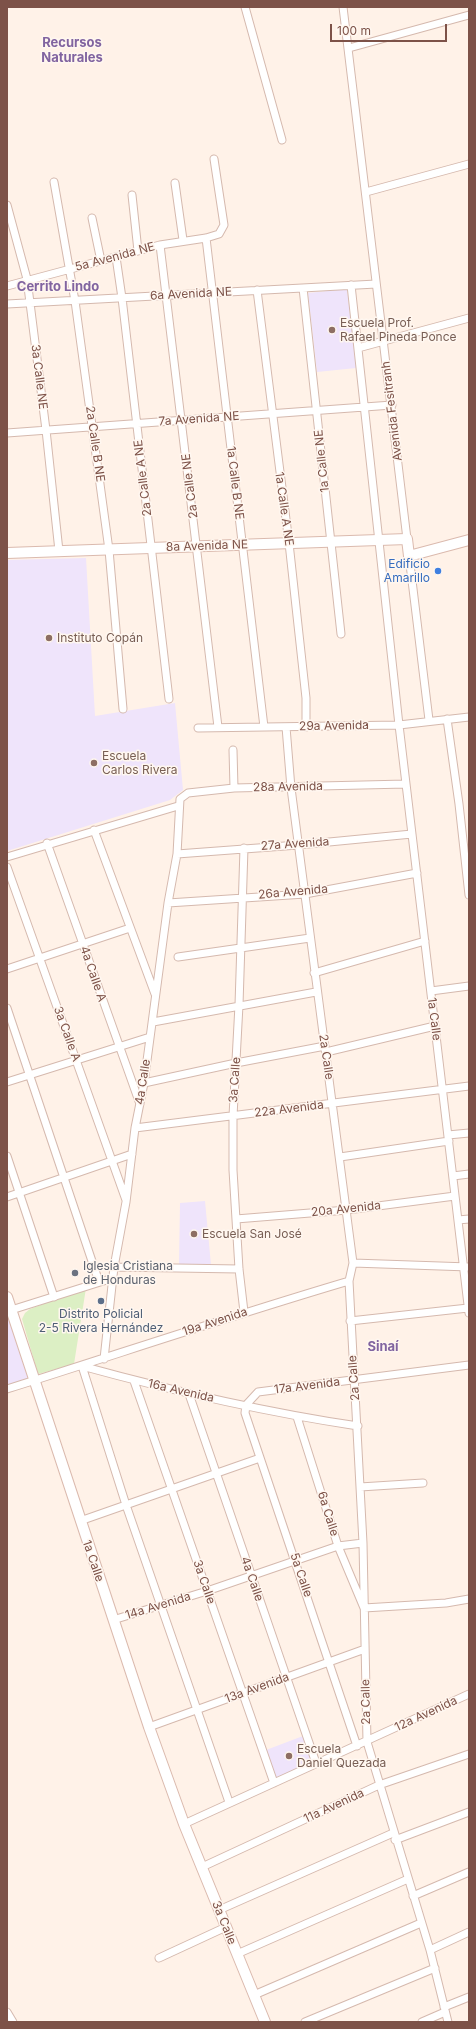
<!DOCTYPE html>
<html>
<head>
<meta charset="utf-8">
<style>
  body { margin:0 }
  #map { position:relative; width:476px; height:2029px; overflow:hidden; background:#fff2e8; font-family:Inter,sans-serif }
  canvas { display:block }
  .frame { position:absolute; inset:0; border:8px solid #7d5248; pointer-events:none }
  .scale { position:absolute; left:330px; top:24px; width:117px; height:18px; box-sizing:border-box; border:2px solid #7d5248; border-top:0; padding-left:5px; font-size:12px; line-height:14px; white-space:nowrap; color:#7d5248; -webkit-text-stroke:3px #fff7f0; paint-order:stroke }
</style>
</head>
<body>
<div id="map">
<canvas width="476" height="2029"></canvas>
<div class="frame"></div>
<div class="scale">100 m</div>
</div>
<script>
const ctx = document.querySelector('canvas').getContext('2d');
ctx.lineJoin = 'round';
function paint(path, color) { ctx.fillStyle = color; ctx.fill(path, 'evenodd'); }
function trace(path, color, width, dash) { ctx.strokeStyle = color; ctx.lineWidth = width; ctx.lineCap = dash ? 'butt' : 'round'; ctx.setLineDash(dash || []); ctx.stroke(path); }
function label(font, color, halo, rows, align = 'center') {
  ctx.font = font + ' Inter,sans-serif'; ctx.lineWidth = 3; ctx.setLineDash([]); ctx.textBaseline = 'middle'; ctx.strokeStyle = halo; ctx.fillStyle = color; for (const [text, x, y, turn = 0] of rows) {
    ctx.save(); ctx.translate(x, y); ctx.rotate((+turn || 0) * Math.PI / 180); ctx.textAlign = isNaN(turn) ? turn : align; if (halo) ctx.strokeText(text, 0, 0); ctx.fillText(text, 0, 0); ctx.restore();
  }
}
paint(new Path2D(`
  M347,289L356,368L317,372L308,293Z
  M86,558L95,716L175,703L183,790L170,800L7,851V560Z
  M205,1201L211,1265H179L180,1203Z
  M7,1314H9L29,1378L7,1385Z
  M303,1736L312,1762L275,1778L266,1750Z`), '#efe4fb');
paint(new Path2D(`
  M86,1288L74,1364L38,1374L22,1319L25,1313L30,1309Z`), '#dcefc4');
const street = new Path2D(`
  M245,7L282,140
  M343,7L407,539
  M349,48L469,15
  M54,182L75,301L109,550L123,709
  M175,183L183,240
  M366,192L469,164
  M132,195L138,251
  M7,205L27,279L46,430L59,551
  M92,218L101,261
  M206,238L264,727
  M160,245L218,727
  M116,257L122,298L169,699
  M351,285L399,725L469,1313
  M7,286L160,245L206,238L219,234L224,225L214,159
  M303,288L341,634
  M257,290L289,543L306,698V727
  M7,304L376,284
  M358,348L469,318
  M7,433L392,405
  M409,556L429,720
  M447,719L459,804L469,895
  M286,727L291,788L353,1263L349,1281L363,1543L367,1742L430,1950L448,2022
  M198,728L399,725L469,717
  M233,750L234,788
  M94,830L155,994
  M47,843L140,1104
  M244,848L239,1005L233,1116V1170L239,1269L244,1312
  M177,854L298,845L412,834
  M7,857L178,806
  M7,867L126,1200
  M168,903L305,894L417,873
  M178,957L310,938
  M7,969L130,928
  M314,973L425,941
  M431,991L469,986
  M7,1008L99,1282
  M153,1022L316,992
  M326,1052L435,1026
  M7,1082L150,1037
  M144,1083L236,1063L325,1046
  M135,1128L469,1086
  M448,1135L469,1133
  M7,1156L54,1297
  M340,1157L449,1141
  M453,1176L469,1174
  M7,1197L132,1154
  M236,1219L347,1210L455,1196
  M458,1220L469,1219
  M353,1263L469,1267
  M114,1267L239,1269
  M8,1311L113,1278
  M350,1321L468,1308
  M104,1359L114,1267L126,1202L135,1128L144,1083L168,903L177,854L180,799L188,793L234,788L406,784
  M82,1366L126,1505L229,1802
  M82,1366C173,1391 265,1412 358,1426
  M134,1381L274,1783
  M7,1389C121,1353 234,1315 349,1281
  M189,1394L316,1763
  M297,1417L338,1546L364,1608L446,1603L469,1599
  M360,1487L423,1483
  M80,1521L260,1458
  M113,1620L207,1591L338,1546L363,1543
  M149,1727L365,1649
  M357,1746L245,1413L246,1405L258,1392L469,1365
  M184,1824L469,1694
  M395,1840L469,1812
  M202,1867L379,1785L469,1754
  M413,1896L469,1872
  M219,1910L393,1833
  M430,1950L469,1932
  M237,1954L408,1879
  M159,1958L226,1927
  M254,1995L421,1923
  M444,2007L469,1997
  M7,2012L13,2022
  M305,2022L435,1968
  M422,2022L445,2012`);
const secondary = new Path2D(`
  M7,553L407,539L409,556L469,540
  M7,1297L149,1727L184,1824L265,2022`);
trace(street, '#d5b9ae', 9);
trace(secondary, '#dbbaae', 12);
trace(street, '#fff', 7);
trace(secondary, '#fff', 10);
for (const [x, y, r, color] of [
  [332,330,4,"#8d6e63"],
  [438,571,4,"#3f7fe0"],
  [49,638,4,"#8d6e63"],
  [94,763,4,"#8d6e63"],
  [194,1234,4,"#8d6e63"],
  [75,1273,4,"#6b7280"],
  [101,1301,4,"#5c6f8a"],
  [289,1756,4,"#8d6e63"]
]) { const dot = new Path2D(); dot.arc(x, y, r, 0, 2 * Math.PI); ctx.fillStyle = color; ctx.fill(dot); trace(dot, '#fff7f0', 1.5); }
label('12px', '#7d5248', '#fff7f0', [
  ["5a Avenida NE",115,257,-15],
  ["6a Avenida NE",191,294,-3],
  ["3a Calle NE",39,377,83],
  ["Avenida Fesitranh",392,411,-97],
  ["7a Avenida NE",199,419,-4],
  ["2a Calle B NE",95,444,82],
  ["1a Calle NE",322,461,-96],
  ["2a Calle A NE",143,478,-97],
  ["1a Calle B NE",235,483,83],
  ["2a Calle NE",190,486,-97],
  ["1a Calle A NE",284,509,82],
  ["8a Avenida NE",207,546,-2],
  ["29a Avenida",334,726,-1],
  ["28a Avenida",288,787,-1],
  ["27a Avenida",295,844,-4],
  ["26a Avenida",293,892,-5],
  ["4a Calle A",93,974,71],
  ["1a Calle",434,1019,83],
  ["3a Calle A",67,1034,70],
  ["2a Calle",326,1057,82],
  ["3a Calle",235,1080,-86],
  ["4a Calle",143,1082,-81],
  ["22a Avenida",289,1109,-7],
  ["20a Avenida",346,1209,-6],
  ["19a Avenida",215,1322,-18],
  ["2a Calle",354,1378,-94],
  ["17a Avenida",307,1386,-7],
  ["16a Avenida",181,1391,13],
  ["6a Calle",328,1514,73],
  ["1a Calle",93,1561,71],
  ["5a Calle",301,1575,71],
  ["4a Calle",252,1579,71],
  ["3a Calle",204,1582,71],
  ["14a Avenida",158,1606,-17],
  ["13a Avenida",257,1688,-20],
  ["2a Calle",366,1702,-91],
  ["12a Avenida",426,1714,-25],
  ["11a Avenida",334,1806,-25],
  ["3a Calle",224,1923,68]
]);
label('12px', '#785e54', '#fff7f0', [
  ["Escuela Prof.",340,323],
  ["Rafael Pineda Ponce",340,337],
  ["Instituto Copán",57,638],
  ["Escuela",102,756],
  ["Carlos Rivera",102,770],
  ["Escuela San José",202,1234],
  ["Escuela",297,1749],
  ["Daniel Quezada",297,1763]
], 'left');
label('12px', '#366cbe', '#fff7f0', [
  ["Edificio",430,564],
  ["Amarillo",430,578]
], 'right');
label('12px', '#5b616d', '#fff7f0', [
  ["Iglesia Cristiana",83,1266],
  ["de Honduras",83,1280]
], 'left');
label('12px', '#4e5e75', '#fff7f0', [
  ["Distrito Policial",101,1314],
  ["2-5 Rivera Hernández",101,1328]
]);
label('bold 13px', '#8164a0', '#fff7f0', [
  ["Recursos",72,43],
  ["Naturales",72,58],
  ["Cerrito Lindo",58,287],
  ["Sinaí",383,1347]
]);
</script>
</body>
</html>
